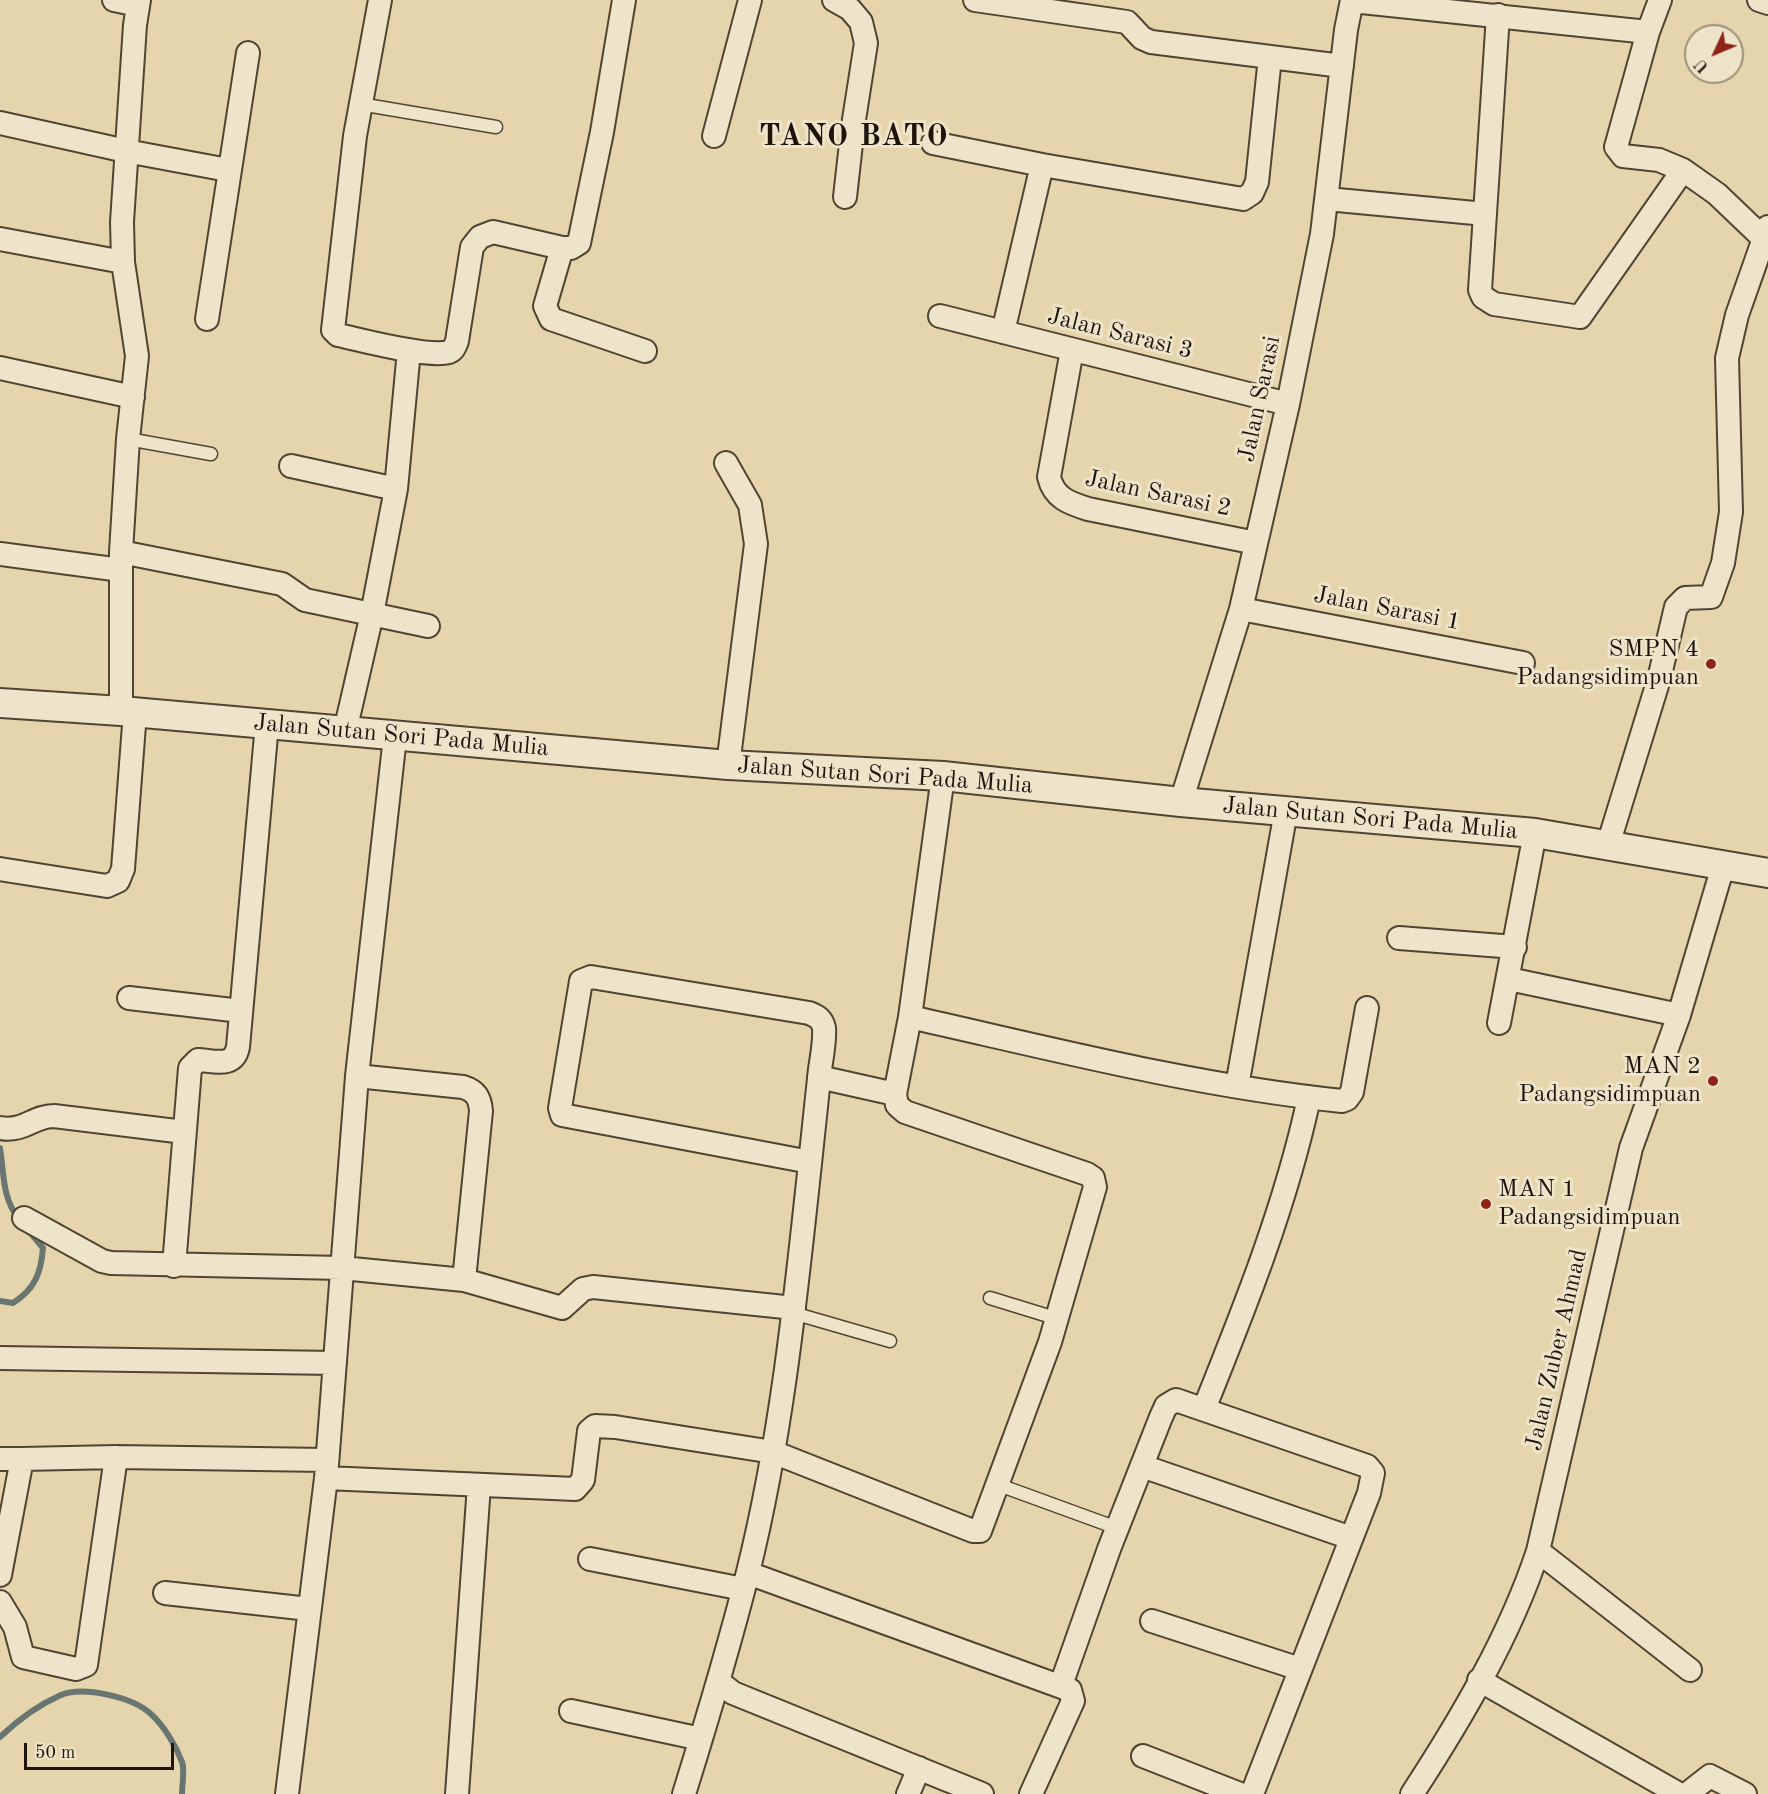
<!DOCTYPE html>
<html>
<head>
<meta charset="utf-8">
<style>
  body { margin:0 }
  #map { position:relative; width:1768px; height:1794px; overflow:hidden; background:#e5d5ac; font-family:"Old Standard TT",serif }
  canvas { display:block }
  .north { position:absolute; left:1684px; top:24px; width:60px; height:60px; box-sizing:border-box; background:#eee4c9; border:2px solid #9b917d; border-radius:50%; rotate:226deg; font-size:16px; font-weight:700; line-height:24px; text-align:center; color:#1f140c }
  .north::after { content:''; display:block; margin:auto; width:21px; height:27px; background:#8f2418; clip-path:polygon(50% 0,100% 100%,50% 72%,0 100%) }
  .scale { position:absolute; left:24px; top:1743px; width:150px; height:27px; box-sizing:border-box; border:3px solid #1f140c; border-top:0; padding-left:8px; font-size:18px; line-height:21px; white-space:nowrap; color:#1f140c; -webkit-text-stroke:4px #eee4c9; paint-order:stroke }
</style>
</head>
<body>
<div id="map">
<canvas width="1768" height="1794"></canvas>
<div class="north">U</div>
<div class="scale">50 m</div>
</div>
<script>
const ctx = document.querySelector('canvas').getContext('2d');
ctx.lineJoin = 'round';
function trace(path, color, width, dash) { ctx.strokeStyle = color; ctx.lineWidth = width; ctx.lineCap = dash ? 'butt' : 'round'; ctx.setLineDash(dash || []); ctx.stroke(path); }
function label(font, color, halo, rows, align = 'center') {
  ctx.font = font + ' "Old Standard TT",serif'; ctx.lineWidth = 6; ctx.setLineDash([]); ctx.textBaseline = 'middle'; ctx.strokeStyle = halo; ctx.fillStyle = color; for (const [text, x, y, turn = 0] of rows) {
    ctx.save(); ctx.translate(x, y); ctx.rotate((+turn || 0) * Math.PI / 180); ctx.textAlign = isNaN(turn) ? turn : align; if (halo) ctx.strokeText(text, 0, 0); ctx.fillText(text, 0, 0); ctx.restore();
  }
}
trace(new Path2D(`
  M0,1148C4,1172 2,1199 19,1219
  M0,1301L13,1303C35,1289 41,1273 43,1248L29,1231
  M0,1737C18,1720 38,1705 61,1695C84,1686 134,1697 152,1715C164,1726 176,1746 182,1762C185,1771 182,1784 182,1794`), '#697571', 6);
const service = new Path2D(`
  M360,104L496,127
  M128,439L211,454
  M990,1298L1055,1318
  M793,1313L890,1341
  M999,1485L1117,1528`);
const minor = new Path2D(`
  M114,0L138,5
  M380,0L355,136L333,330L338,335C362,340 427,358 449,352C454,350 455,346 457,341L472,247L480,237L493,232L562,248H571L579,243L602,132L624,0
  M834,0L850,9L861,22L866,43L853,126L845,197
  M975,0L1127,22L1142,38L1151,42L1342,66
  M1759,0L1768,3
  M1352,1L1648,32L1660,0
  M1498,15L1480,290L1483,297L1494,304L1580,317L1683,170L1717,194L1763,238
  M1648,32L1616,147L1623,156L1659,160L1683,170
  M0,123L126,151L228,170
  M714,136L750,0
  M933,143L1042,165L1243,199L1252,193L1257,182L1270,57
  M1327,199L1485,214
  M0,239L123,262
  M562,248L545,306L551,319L645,351
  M940,316L1288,404
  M207,319L248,53
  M1003,332L1042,165
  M1072,350L1049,477C1054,498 1069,503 1088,509L1256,543
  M0,368L133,397
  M726,463L750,505L756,544L728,765
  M291,466L396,489
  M121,552L282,584L305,600L428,626
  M0,554L121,570
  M1241,609L1523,663
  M121,711V552L128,439L137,356L123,262L122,222L135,25L139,0
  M345,731L372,614L396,489L409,350
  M1181,802L1241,609L1288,404L1322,234L1346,30L1352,0
  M1608,845L1659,679L1676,607L1685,598L1711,597L1723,563L1731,512L1727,358L1737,315L1768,227
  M0,869L107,886L118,881L123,869L135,712
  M1399,938L1515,947
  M1509,979L1679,1015
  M129,998L241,1011
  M910,1017C1053,1049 1196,1086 1342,1101L1347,1099L1352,1092L1367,1008
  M1499,1023L1535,833
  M357,1076L463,1087C476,1091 480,1098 481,1111L464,1280
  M819,1077L895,1094
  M1237,1086L1286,811
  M0,1128C25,1132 33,1116 54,1116L184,1132
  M24,1218L102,1261L111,1263L342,1268L464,1280L562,1308L583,1289L593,1287L794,1308
  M174,1266L190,1068L198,1060C215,1061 234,1068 238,1047L267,724
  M0,1358L335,1363
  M1204,1409C1245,1307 1286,1205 1309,1098
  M0,1459H22
  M1142,1466L1351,1538
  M326,1478L575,1489L583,1480L589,1431L595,1426L615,1427L773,1452L973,1531H980L1050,1342L1095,1187L1093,1178L1087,1174L905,1112L897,1105L895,1094L910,1017L943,776
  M1538,1551L1690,1670
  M590,1559L743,1589
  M748,1573L1070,1690L1073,1701L1031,1794
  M0,1575L22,1459L116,1457L327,1460
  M165,1593L309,1609
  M0,1602L15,1627L23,1657L76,1669L86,1665L116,1457
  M1152,1621L1300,1669
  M1479,1680L1679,1794
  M719,1682L733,1693L982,1794
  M1061,1685L1109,1549L1161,1417L1166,1406L1176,1400L1367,1466L1373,1473L1369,1493L1252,1794
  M571,1711L701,1739
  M1143,1756L1240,1794
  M287,1794L326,1478L357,1076L395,737
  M457,1794L479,1485
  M684,1794C707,1720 729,1647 748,1572C782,1436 796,1294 811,1154C814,1126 817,1097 820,1069C822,1056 825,1041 824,1028C822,1019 817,1016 809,1013L591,977L581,981L560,1108L562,1115L810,1162
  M908,1794L919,1768
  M1412,1794C1461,1719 1510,1636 1538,1551L1631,1148L1679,1015L1723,866
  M1687,1794L1710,1776L1745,1794`);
const tertiary = new Path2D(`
  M0,703L121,711L728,765L943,776L1181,802L1535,833L1768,873`);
trace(service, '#504434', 15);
trace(minor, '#504434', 26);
trace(tertiary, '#504434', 32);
trace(service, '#eee4c9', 12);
trace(minor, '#eee4c9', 22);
trace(tertiary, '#eee4c9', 28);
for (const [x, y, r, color] of [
  [1711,664,6,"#8f2418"],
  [1713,1081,6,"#8f2418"],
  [1486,1204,6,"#8f2418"]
]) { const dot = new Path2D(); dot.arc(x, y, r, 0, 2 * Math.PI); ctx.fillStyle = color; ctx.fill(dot); trace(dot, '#eee4c9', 2); }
label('24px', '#1f140c', '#eee4c9', [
  ["Jalan Sarasi 3",1120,334,14],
  ["Jalan Sarasi",1260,399,-78],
  ["Jalan Sarasi 2",1158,494,12],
  ["Jalan Sarasi 1",1387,609,11],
  ["Jalan Sutan Sori Pada Mulia",401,736,5],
  ["Jalan Sutan Sori Pada Mulia",885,776,4],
  ["Jalan Sutan Sori Pada Mulia",1370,819,5],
  ["Jalan Zuber Ahmad",1557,1350,-77]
]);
label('24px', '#1f140c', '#eee4c9', [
  ["SMPN 4",1699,650],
  ["Padangsidimpuan",1699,678],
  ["MAN 2",1701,1067],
  ["Padangsidimpuan",1701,1095],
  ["MAN 1",1498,1190,"left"],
  ["Padangsidimpuan",1498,1218,"left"]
], 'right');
ctx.letterSpacing = '1.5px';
label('bold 30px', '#1f140c', '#eee4c9', [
  ["TANO BATO",854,137]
]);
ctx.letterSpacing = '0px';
</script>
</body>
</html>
